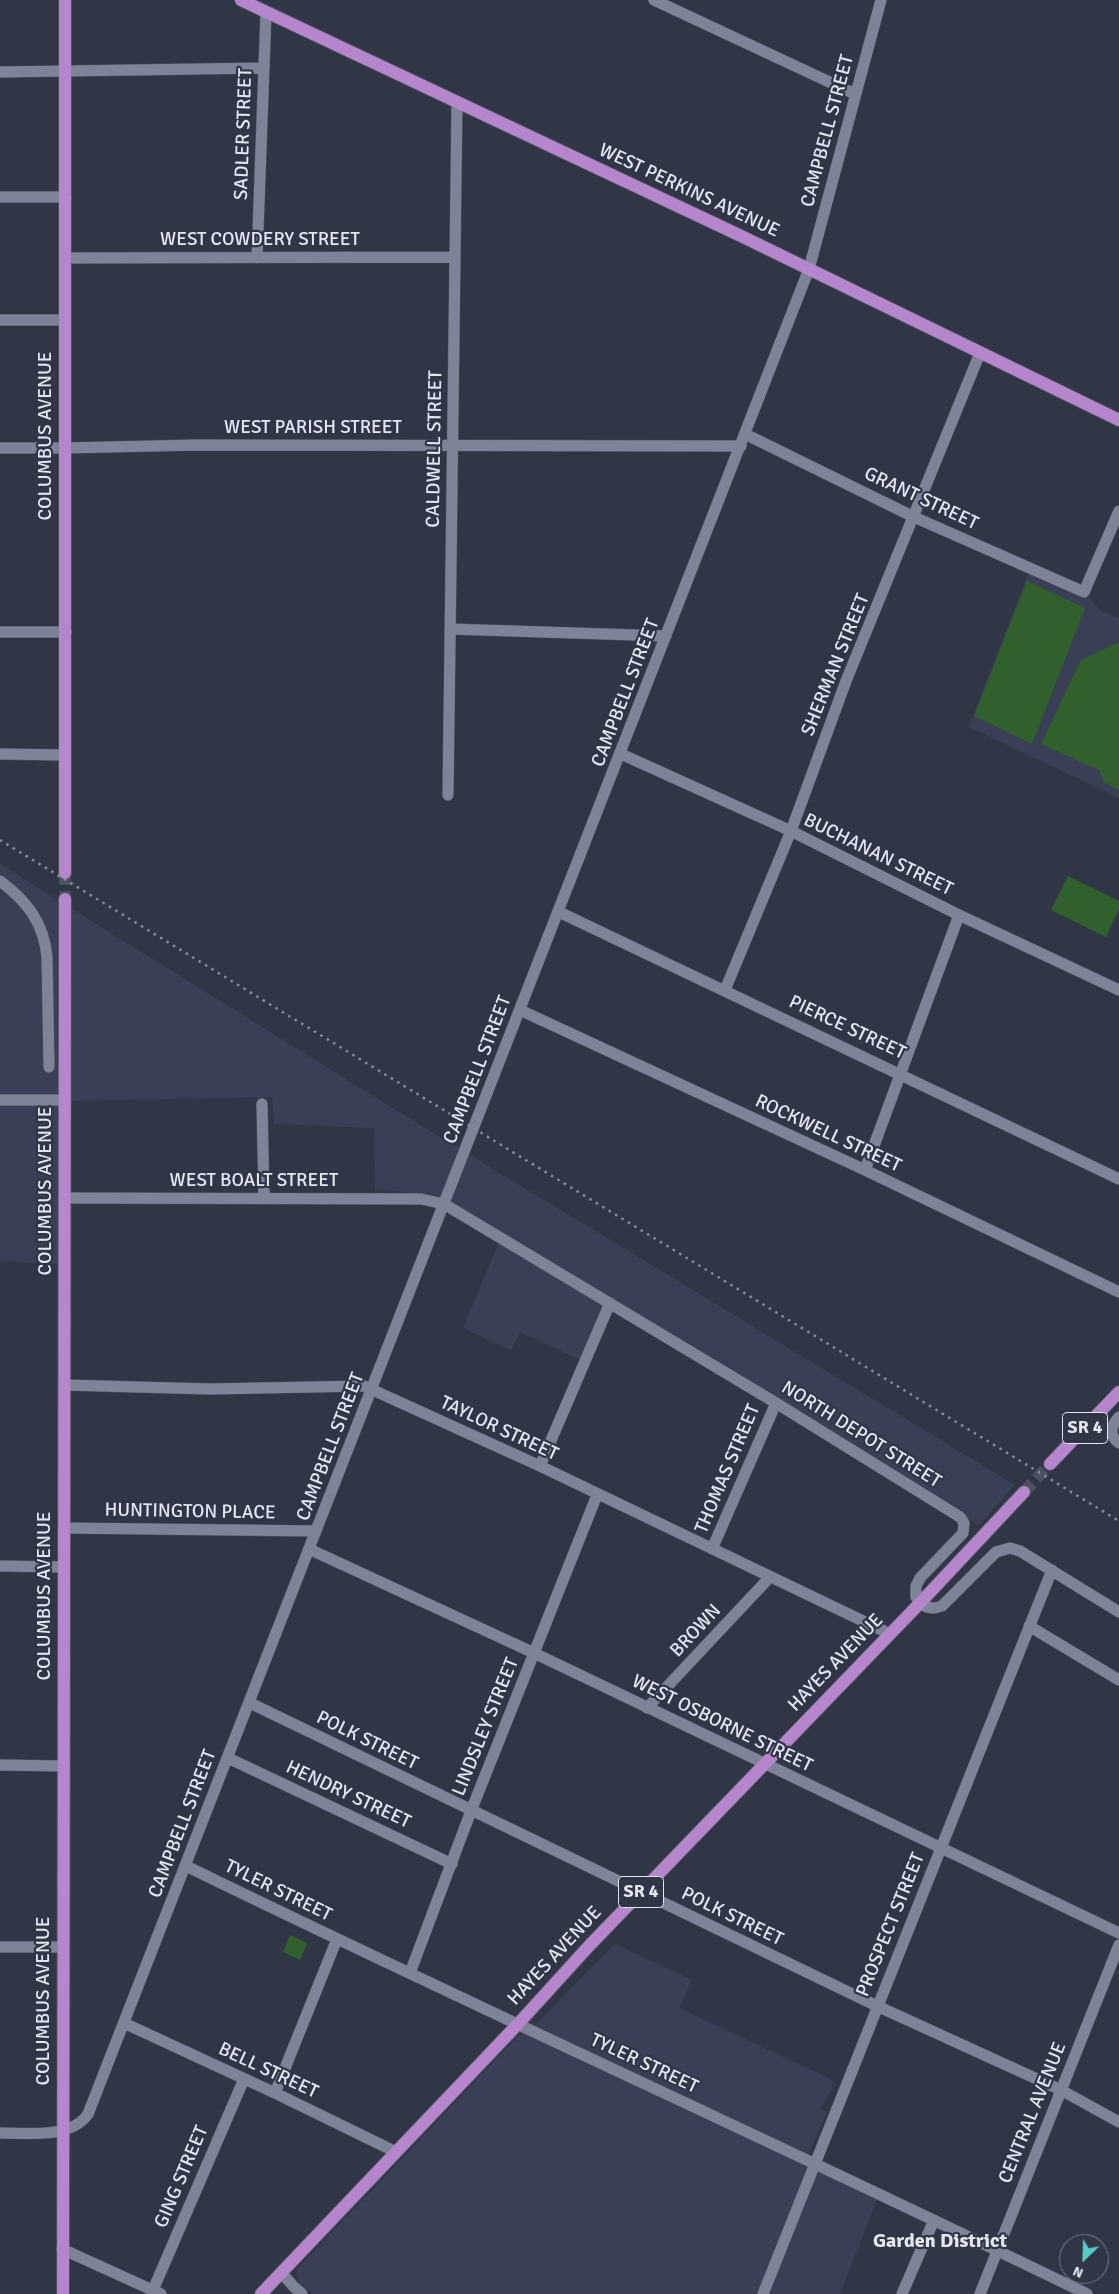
<!DOCTYPE html>
<html>
<head>
<meta charset="utf-8">
<style>
  body { margin:0 }
  #map { position:relative; width:1119px; height:2294px; overflow:hidden; background:#313647; font-family:Signika,sans-serif }
  canvas { display:block }
  .north { position:absolute; left:1059px; top:2234px; width:50px; height:50px; box-sizing:border-box; background:#313647; border:1px solid #787c8b; border-radius:50%; rotate:204deg; font-size:14px; font-weight:700; line-height:20px; text-align:center; color:#e2e6f1 }
  .north::after { content:''; display:block; margin:auto; width:18px; height:22px; background:#55cec5; clip-path:polygon(50% 0,100% 100%,50% 72%,0 100%) }
</style>
</head>
<body>
<div id="map">
<canvas width="1119" height="2294"></canvas>
<div class="north">N</div>
</div>
<script>
const ctx = document.querySelector('canvas').getContext('2d');
ctx.lineJoin = 'round';
function paint(path, color) { ctx.fillStyle = color; ctx.fill(path, 'evenodd'); }
function trace(path, color, width, dash) { ctx.strokeStyle = color; ctx.lineWidth = width; ctx.lineCap = dash ? 'butt' : 'round'; ctx.setLineDash(dash || []); ctx.stroke(path); }
function label(font, color, halo, rows, align = 'center') {
  ctx.font = font + ' Signika,sans-serif'; ctx.lineWidth = 4.5; ctx.setLineDash([]); ctx.textBaseline = 'middle'; ctx.strokeStyle = halo; ctx.fillStyle = color; for (const [text, x, y, turn = 0] of rows) {
    ctx.save(); ctx.translate(x, y); ctx.rotate((+turn || 0) * Math.PI / 180); ctx.textAlign = isNaN(turn) ? turn : align; if (halo) ctx.strokeText(text, 0, 0); ctx.fillText(text, 0, 0); ctx.restore();
  }
}
paint(new Path2D(`
  M1030,569L1084,592L1100,610L1119,618V798L969,727Z
  M0,864L394,1109L1015,1485L979,1525L609,1308L585,1362L520,1332L511,1350L463,1328L502,1235L438,1196L375,1189L374,1128L274,1124L272,1097L69,1101L65,1265L0,1261Z
  M615,1944L692,1980L679,2008L835,2081L821,2109L827,2112L805,2162L878,2197L840,2294H314L301,2285L297,2277V2269L519,2035L528,2032Z`), '#394056');
paint(new Path2D(`
  M1027,581L1085,608L1032,744L974,716Z
  M1119,642V790L1105,783L1099,770L1041,744L1081,660Z
  M1068,876L1119,901V909L1106,937L1051,910Z
  M290,1935L307,1943L300,1960L283,1952Z`), '#30602b');
trace(new Path2D(`
  M65,873V899
  M1024,1492L1050,1464`), '#4c5060', 12, [12, 6]);
const minor = new Path2D(`
  M654,0L855,94
  M0,72L264,68
  M0,197H66
  M66,258L455,257
  M257,258L266,12
  M0,320H65
  M745,434L914,517L1084,592L1119,511
  M0,448H65L196,445L741,446
  M450,629L666,636
  M0,632H66
  M0,754L65,755
  M621,754L791,831L959,915L1119,990
  M448,795L457,103
  M0,881C27,901 44,923 47,957L49,1067
  M559,912L1119,1179
  M725,990L791,831L846,681L980,353
  M520,1010L865,1170L1119,1292
  M0,1100H65
  M262,1104L264,1198
  M865,1170L959,915
  M64,1198L421,1199L444,1204L776,1403L960,1517L964,1523L963,1533L920,1578L916,1586V1597C922,1608 932,1610 942,1606L996,1552L1010,1548L1020,1551L1119,1612
  M64,1385L210,1389L364,1386L540,1466L890,1634
  M1119,1417C1111,1426 1108,1435 1119,1443
  M540,1466L610,1303
  M64,1528L316,1531
  M309,1549L534,1653L1119,1933
  M712,1549L776,1403
  M0,1566L63,1567
  M1029,1626L1119,1680
  M250,1703L877,2006L1061,2090L1119,2122
  M647,1708L770,1577
  M228,1758L452,1864
  M0,1765L62,1766
  M186,1866C485,2012 788,2148 1087,2294
  M0,1947H62
  M410,1973L471,1811L597,1495
  M124,2023L275,2093L396,2152
  M275,2093L337,1939
  M0,2133C27,2133 71,2139 88,2114L809,269L881,0
  M62,2249L161,2294
  M281,2272L294,2287L302,2294
  M153,2290L244,2079
  M763,2294L1052,1570
  M902,2294L934,2220
  M980,2294L1119,1945`);
const major = new Path2D(`
  M65,0V873
  M241,0L739,235L1119,420
  M1050,1464L1119,1392
  M63,2294L65,899
  M261,2294L518,2024L588,1947L920,1603L1024,1492`);
trace(minor, '#4d515f', 12);
trace(major, '#4d515f', 14);
trace(minor, '#7e8497', 11);
trace(major, '#b586cb', 12);
trace(new Path2D(`
  M0,840L1119,1521`), '#888c9a', 2.5, [2.5, 5]);
for (const [x, y, w] of [
  [1085,1428,45],
  [641,1892,45]
]) { const box = new Path2D(); box.roundRect(x - w / 2, y - 15.5, w, 31, 4); ctx.fillStyle = '#313647'; ctx.fill(box); trace(box, '#e2e6f1', 1); }
label('bold 18px', '#e2e6f1', null, [
  ["SR 4",1085,1428],
  ["SR 4",641,1892]
]);
label('19px', '#e2e6f1', '#313647', [
  ["CAMPBELL STREET",828,131,-75],
  ["SADLER STREET",244,134,-88],
  ["WEST PERKINS AVENUE",689,191,25],
  ["WEST COWDERY STREET",260,240],
  ["WEST PARISH STREET",313,428],
  ["COLUMBUS AVENUE",46,436,-90],
  ["CALDWELL STREET",435,449,-89],
  ["GRANT STREET",921,499,25],
  ["SHERMAN STREET",836,665,-68],
  ["CAMPBELL STREET",626,693,-69],
  ["BUCHANAN STREET",878,855,26],
  ["PIERCE STREET",847,1028,25],
  ["CAMPBELL STREET",478,1070,-69],
  ["ROCKWELL STREET",828,1134,25],
  ["WEST BOALT STREET",254,1181],
  ["COLUMBUS AVENUE",46,1191,-90],
  ["TAYLOR STREET",499,1429,25],
  ["NORTH DEPOT STREET",861,1435,32],
  ["CAMPBELL STREET",331,1447,-69],
  ["THOMAS STREET",728,1469,-67],
  ["HUNTINGTON PLACE",190,1512,1],
  ["COLUMBUS AVENUE",45,1596,-90],
  ["BROWN",696,1631,-47],
  ["HAYES AVENUE",836,1663,-46],
  ["WEST OSBORNE STREET",722,1724,26],
  ["LINDSLEY STREET",486,1727,-68],
  ["POLK STREET",367,1741,26],
  ["HENDRY STREET",348,1795,25],
  ["CAMPBELL STREET",183,1824,-69],
  ["TYLER STREET",278,1891,26],
  ["POLK STREET",732,1917,26],
  ["PROSPECT STREET",891,1925,-68],
  ["HAYES AVENUE",555,1956,-47],
  ["COLUMBUS AVENUE",44,2001,-90],
  ["TYLER STREET",644,2064,25],
  ["BELL STREET",268,2071,25],
  ["CENTRAL AVENUE",1033,2113,-68],
  ["GING STREET",182,2177,-67]
]);
label('bold 20px', '#e2e6f1', '#313647', [
  ["Garden District",940,2242]
]);
</script>
</body>
</html>
